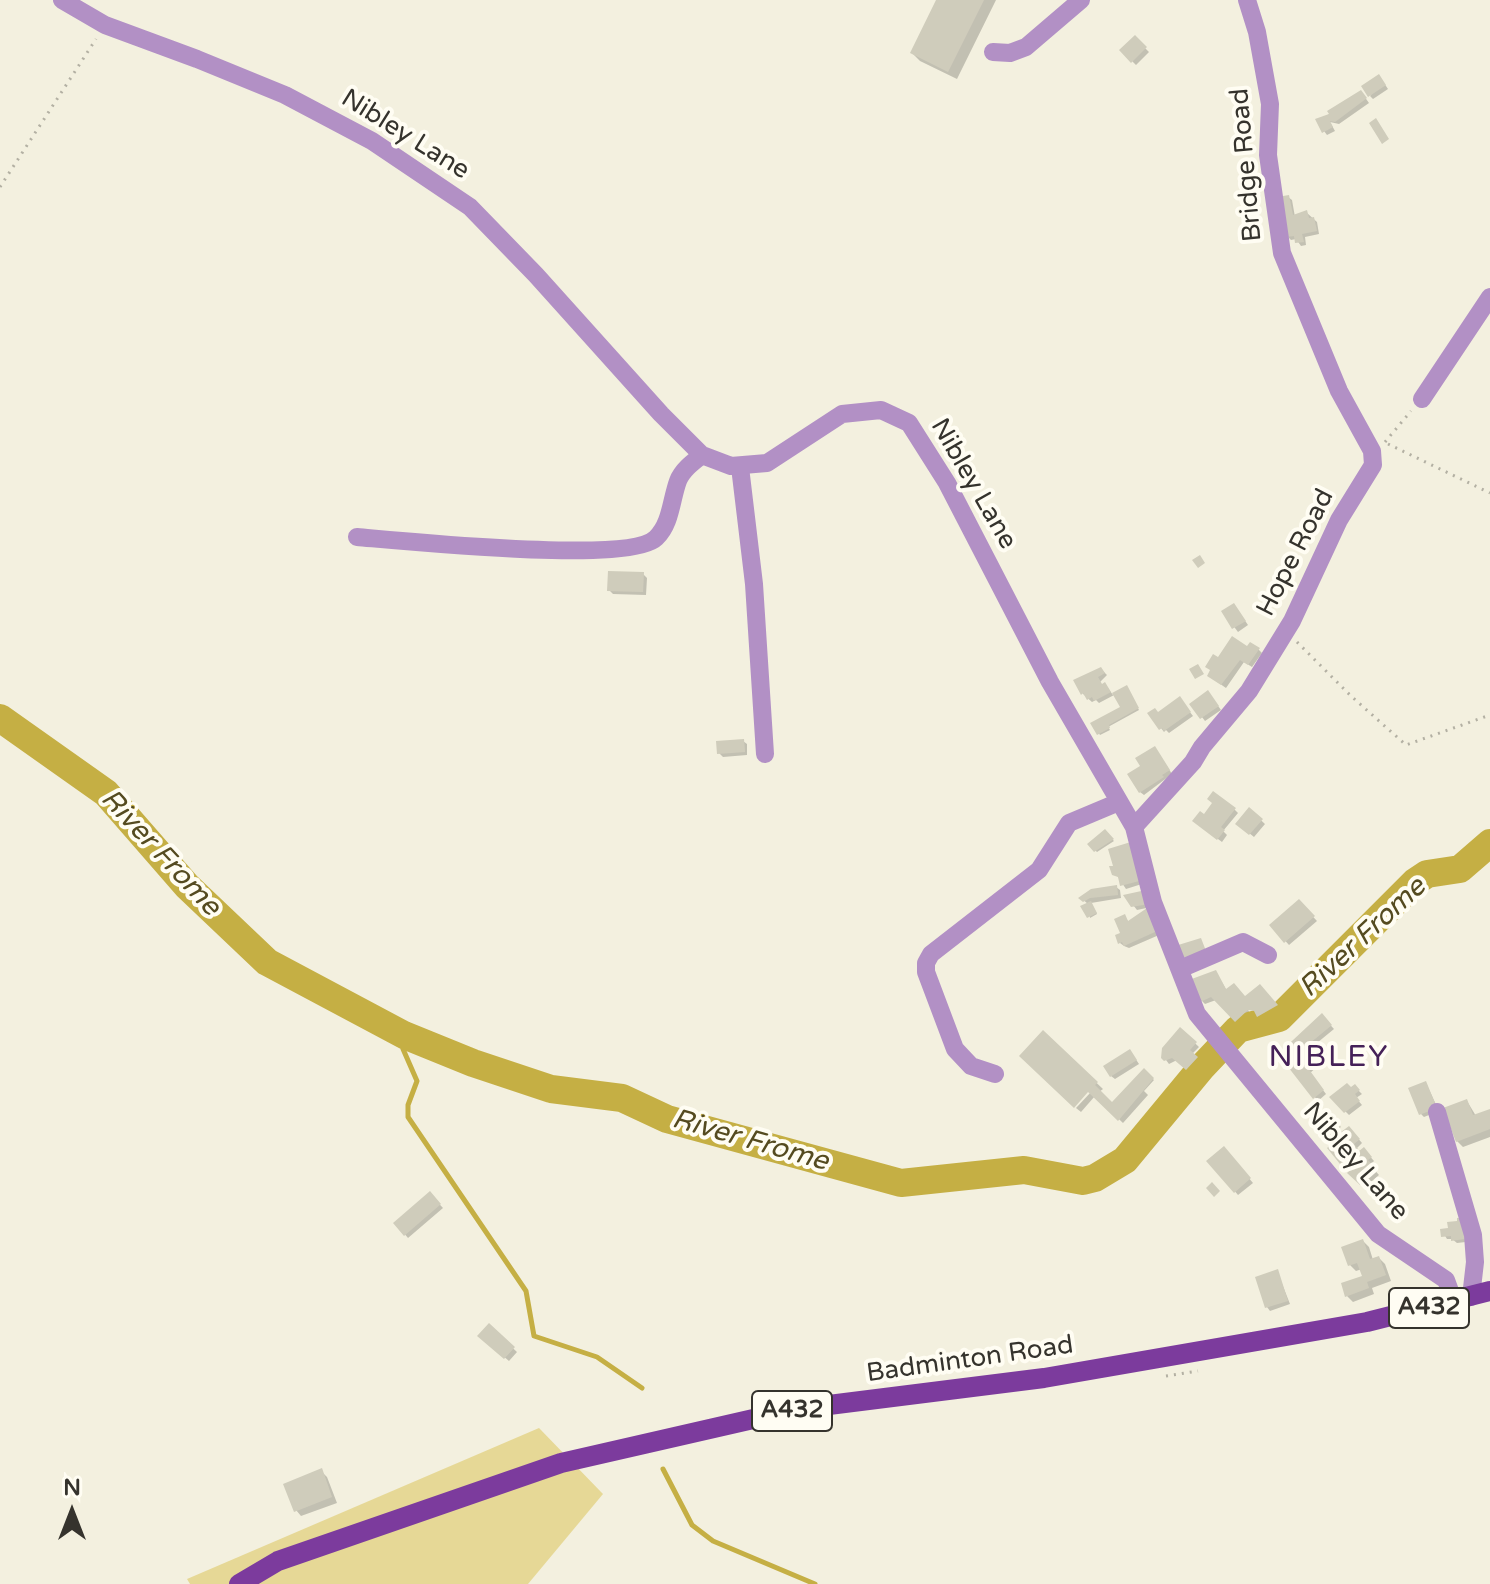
<!DOCTYPE html>
<html>
<head>
<meta charset="utf-8">
<style>
  body { margin:0 }
  #map { position:relative; width:1490px; height:1584px; overflow:hidden; background:#f3f0df; font-family:"Varela Round",sans-serif }
  canvas { display:block }
  .north { position:absolute; left:32px; top:1472px; width:80px; height:80px; -webkit-text-stroke:6px #fffdf3; paint-order:stroke; rotate:0deg; font-size:22px; font-weight:700; line-height:32px; text-align:center; color:#35332d }
  .north::after { content:''; display:block; margin:auto; width:28px; height:36px; background:#35332d; clip-path:polygon(50% 0,100% 100%,50% 72%,0 100%) }
</style>
</head>
<body>
<div id="map">
<canvas width="1490" height="1584"></canvas>
<div class="north">N</div>
</div>
<script>
const ctx = document.querySelector('canvas').getContext('2d');
ctx.lineJoin = 'round';
function paint(path, color) { ctx.fillStyle = color; ctx.fill(path, 'evenodd'); }
function trace(path, color, width, dash) { ctx.strokeStyle = color; ctx.lineWidth = width; ctx.lineCap = dash ? 'butt' : 'round'; ctx.setLineDash(dash || []); ctx.stroke(path); }
function label(font, color, halo, rows, align = 'center') {
  ctx.font = font + ' "Varela Round",sans-serif'; ctx.lineWidth = 8; ctx.setLineDash([]); ctx.textBaseline = 'middle'; ctx.strokeStyle = halo; ctx.fillStyle = color; for (const [text, x, y, turn = 0] of rows) {
    ctx.save(); ctx.translate(x, y); ctx.rotate((+turn || 0) * Math.PI / 180); ctx.textAlign = isNaN(turn) ? turn : align; if (halo) ctx.strokeText(text, 0, 0); ctx.fillText(text, 0, 0); ctx.restore();
  }
}
paint(new Path2D(`
  M539,1428L603,1494L528,1584H190L187,1579Z`), '#e6d896');
paint(new Path2D(`
  M938,0H996L957,79L920,61L912,53Z
  M1135,38L1149,52L1136,65L1121,50Z
  M1382,80L1388,89L1373,99L1370,96Z
  M1364,96L1369,103L1339,124L1330,122L1335,131L1327,135L1324,131L1318,120Z
  M1288,197L1292,200L1295,217L1307,213L1317,222L1319,234L1305,237L1306,245L1301,246L1296,239L1291,240L1287,236Z
  M643,574L647,578L646,595L613,594L609,590Z
  M1237,609L1248,625L1238,632L1223,612Z
  M1248,648L1258,649L1262,653L1252,667L1244,662L1226,688L1213,679L1212,671L1219,660Z
  M1101,669L1107,675L1100,682L1102,685L1105,684L1113,695L1126,688L1139,710L1108,727L1110,730L1100,735L1093,724L1123,708L1116,694L1099,703L1096,700L1092,702L1082,693Z
  M1211,696L1221,710L1205,721L1192,704Z
  M1183,703L1193,716L1169,733L1166,730L1164,732L1161,728L1158,714Z
  M743,741L747,744V755L723,757L719,753Z
  M1158,752L1172,774L1144,795L1140,792Z
  M1234,809L1238,813L1223,831L1227,835L1222,842L1198,824L1204,817Z
  M1250,810L1265,824L1254,837L1238,824Z
  M1105,832L1114,841L1097,852L1090,845Z
  M1112,868L1145,883L1126,889Z
  M1116,887L1120,890L1121,898L1091,903L1097,914L1090,918L1088,904L1081,898Z
  M1126,896L1151,907L1137,910Z
  M1299,902L1317,921L1289,945L1272,926Z
  M1146,911L1159,935L1129,948L1124,946L1120,943L1124,917L1129,922Z
  M1216,972L1227,991L1246,998L1260,987L1280,1009L1263,1019L1239,997L1253,1017L1243,1026L1216,1000L1205,1004L1201,1000Z
  M1322,1016L1334,1029L1306,1052L1318,1066L1310,1073L1326,1094L1318,1101L1281,1055Z
  M1181,1030L1199,1047L1192,1054L1200,1062L1191,1072L1177,1060L1169,1064L1166,1060Z
  M1044,1033L1103,1089L1099,1092L1112,1105L1144,1071L1154,1080L1144,1091L1148,1095L1123,1123L1095,1096L1081,1112L1076,1108L1091,1092Z
  M1133,1055L1139,1064L1115,1079L1111,1076Z
  M1426,1083L1439,1111L1424,1117L1421,1114Z
  M1355,1087L1362,1094L1356,1098L1362,1105L1349,1115L1332,1098Z
  M1467,1101L1476,1116L1490,1111V1137L1463,1147L1457,1141Z
  M1349,1128L1362,1143L1356,1149L1359,1153H1367L1374,1161L1370,1165L1379,1175L1365,1187L1330,1149Z
  M1224,1149L1253,1183L1238,1195L1209,1161Z
  M430,1194L443,1208L408,1238L396,1224Z
  M1442,1231L1474,1241L1457,1243L1452,1239H1447Z
  M1363,1241L1369,1247L1373,1260L1379,1258L1385,1264L1391,1281L1372,1288L1374,1294L1353,1302L1347,1296L1364,1277L1362,1269L1356,1271L1350,1265Z
  M1277,1271L1290,1304L1270,1311L1267,1307Z
  M489,1326L517,1352L509,1361L480,1336Z
  M321,1471L327,1477L337,1503L301,1516L296,1510Z`), '#0003');
trace(new Path2D(`
  M404,1035L403,1049L417,1081L408,1105V1117L526,1291L534,1336L597,1357L642,1388
  M663,1469L692,1525L713,1541L815,1584`), '#c5af44', 5);
trace(new Path2D(`
  M0,718L106,793L187,886L267,962L404,1035L473,1063L551,1089L622,1098L667,1119L901,1183L1024,1170L1083,1181L1095,1178L1125,1160L1202,1067L1238,1029L1279,1018L1415,882L1427,874L1460,869L1490,843`), '#c5af44', 28);
paint(new Path2D(`
  M936,0H984L948,72L910,53Z
  M1135,35L1147,47L1131,63L1119,50Z
  M1379,74L1386,85L1368,97L1361,86Z
  M1361,90L1367,98L1335,122L1330,121L1333,127L1322,133L1315,119L1329,114L1327,111Z
  M1376,118L1389,139L1382,144L1369,123Z
  M1289,195L1293,215L1307,210L1309,218L1314,217L1317,231L1302,234L1304,242L1295,243L1294,236L1285,237L1277,197Z
  M1200,555L1205,563L1198,568L1192,560Z
  M608,571L644,572L643,592L607,591Z
  M1234,603L1246,621L1232,629L1221,611Z
  M1232,636L1247,646L1250,642L1260,648L1248,665L1240,660L1221,685L1207,676L1210,670L1205,667L1213,654L1218,657Z
  M1198,664L1204,674L1195,679L1189,669Z
  M1101,667L1105,673L1098,677L1102,684L1105,682L1111,692L1094,701L1092,697L1087,700L1083,693L1081,695L1073,680Z
  M1127,685L1139,708L1109,725L1110,728L1097,735L1090,723L1120,707L1112,693Z
  M1208,690L1219,706L1200,719L1189,704Z
  M1180,696L1191,712L1164,731L1162,728L1159,730L1147,713L1155,708L1158,712Z
  M744,739L745,752L717,754L716,741Z
  M1155,746L1170,770L1162,775L1164,777L1139,793L1127,774L1140,766L1135,758Z
  M1213,791L1236,808L1221,827L1225,830L1217,840L1192,821L1200,811L1204,814L1212,803L1207,799Z
  M1249,807L1263,819L1249,835L1235,824Z
  M1105,829L1114,839L1094,852L1087,844Z
  M1134,841L1143,880L1120,886L1118,877L1112,875L1109,866H1113L1108,849Z
  M1117,885L1118,895L1090,898L1083,902L1078,898L1091,889Z
  M1146,890L1149,904L1131,907L1123,895Z
  M1299,899L1315,916L1284,943L1269,925Z
  M1091,901L1097,913L1087,918L1080,906Z
  M1147,908L1157,931L1124,946L1122,942L1118,944L1115,935L1120,933L1114,919L1125,914L1128,921Z
  M1201,938L1206,951L1185,958L1175,946Z
  M1216,970L1226,989L1234,983L1245,996L1260,984L1278,1005L1257,1017L1254,1011L1248,1010L1235,1022L1211,997L1200,1002L1189,980Z
  M1322,1013L1332,1025L1304,1048L1316,1062L1308,1068L1324,1090L1313,1099L1278,1054Z
  M1180,1027L1197,1042L1190,1050L1198,1057L1186,1070L1172,1058L1164,1061L1161,1058L1162,1048Z
  M1043,1030L1098,1082L1095,1085L1112,1102L1144,1068L1154,1078L1118,1121L1088,1092L1074,1108L1019,1056Z
  M1130,1049L1137,1060L1110,1077L1103,1066Z
  M1426,1081L1437,1108L1419,1115L1408,1088Z
  M1347,1083L1351,1087L1355,1084L1360,1090L1355,1094L1360,1101L1344,1113L1329,1097Z
  M1467,1099L1473,1115L1490,1109V1129L1456,1142L1443,1108Z
  M1333,1116L1341,1127L1330,1136L1321,1126Z
  M1349,1126L1360,1139L1354,1144L1358,1149L1340,1164L1327,1148L1343,1134L1341,1132Z
  M1224,1146L1251,1178L1234,1193L1206,1161Z
  M1364,1147L1372,1157L1368,1160L1377,1171L1360,1185L1347,1173L1349,1171L1343,1164Z
  M1212,1182L1220,1191L1214,1197L1206,1188Z
  M430,1191L441,1204L404,1236L393,1223Z
  M1465,1217L1471,1238L1451,1241V1236L1441,1237L1440,1229L1448,1228L1447,1222L1457,1221V1218Z
  M1363,1239L1370,1259L1379,1256L1386,1275L1367,1282L1369,1288L1345,1297L1341,1283L1362,1276L1357,1263L1348,1266L1341,1247Z
  M1278,1269L1288,1301L1265,1308L1255,1277Z
  M489,1323L515,1347L504,1359L477,1336Z
  M322,1468L332,1497L294,1512L283,1484Z`), '#cfccbb');
trace(new Path2D(`
  M0,187L96,39
  M1385,442L1411,411
  M1388,444L1490,493
  M1297,642L1351,696L1406,745L1490,715
  M1166,1376L1198,1371`), '#b3b0a3', 3, [2, 6]);
trace(new Path2D(`
  M62,0L105,25L197,59L285,95L372,141L470,207L536,275L661,414L702,455L731,466L767,463L842,414L881,410L909,423L947,483L1050,682L1134,827L1153,902L1197,1014L1378,1234L1446,1280L1454,1302
  M993,52L1010,53L1026,47L1081,0
  M1422,399L1490,297
  M740,467L754,584L765,754
  M357,537C404,541 630,564 656,538C671,524 671,500 678,481C682,470 693,462 702,455
  M1134,827L1193,762L1202,747L1249,691L1292,621L1339,520L1373,465L1372,451L1339,391L1282,253L1268,155L1270,104L1257,32L1247,0
  M1180,969L1243,942L1268,955
  M995,1074L971,1066L955,1049L926,972V963L931,954L1039,870L1069,823L1119,802
  M1437,1112L1473,1235L1475,1262L1471,1297`), '#b290c5', 18);
trace(new Path2D(`
  M239,1584L278,1561L561,1463L797,1409L1044,1378L1367,1322L1490,1291`), '#7c3b9d', 20);
for (const [x, y, w] of [
  [1429,1308,80],
  [792,1411,80]
]) { const box = new Path2D(); box.roundRect(x - w / 2, y - 20, w, 40, 6); ctx.fillStyle = '#fffdf3'; ctx.fill(box); trace(box, '#35332d', 2); }
label('bold 24px', '#35332d', null, [
  ["A432",1429,1308],
  ["A432",792,1411]
]);
label('26px', '#35332d', '#fffdf3', [
  ["Nibley Lane",405,135,32],
  ["Bridge Road",1247,165,-95],
  ["Nibley Lane",973,484,60],
  ["Hope Road",1296,553,-63],
  ["Nibley Lane",1355,1162,49],
  ["Badminton Road",970,1360,-8]
]);
label('italic 28px', '#554b20', '#fffdf3', [
  ["River Frome",160,853,47],
  ["River Frome",1363,938,-43],
  ["River Frome",750,1141,16]
]);
ctx.letterSpacing = '2px';
label('30px', '#452158', '#fffdf3', [
  ["NIBLEY",1329,1058]
]);
ctx.letterSpacing = '0px';
</script>
</body>
</html>
